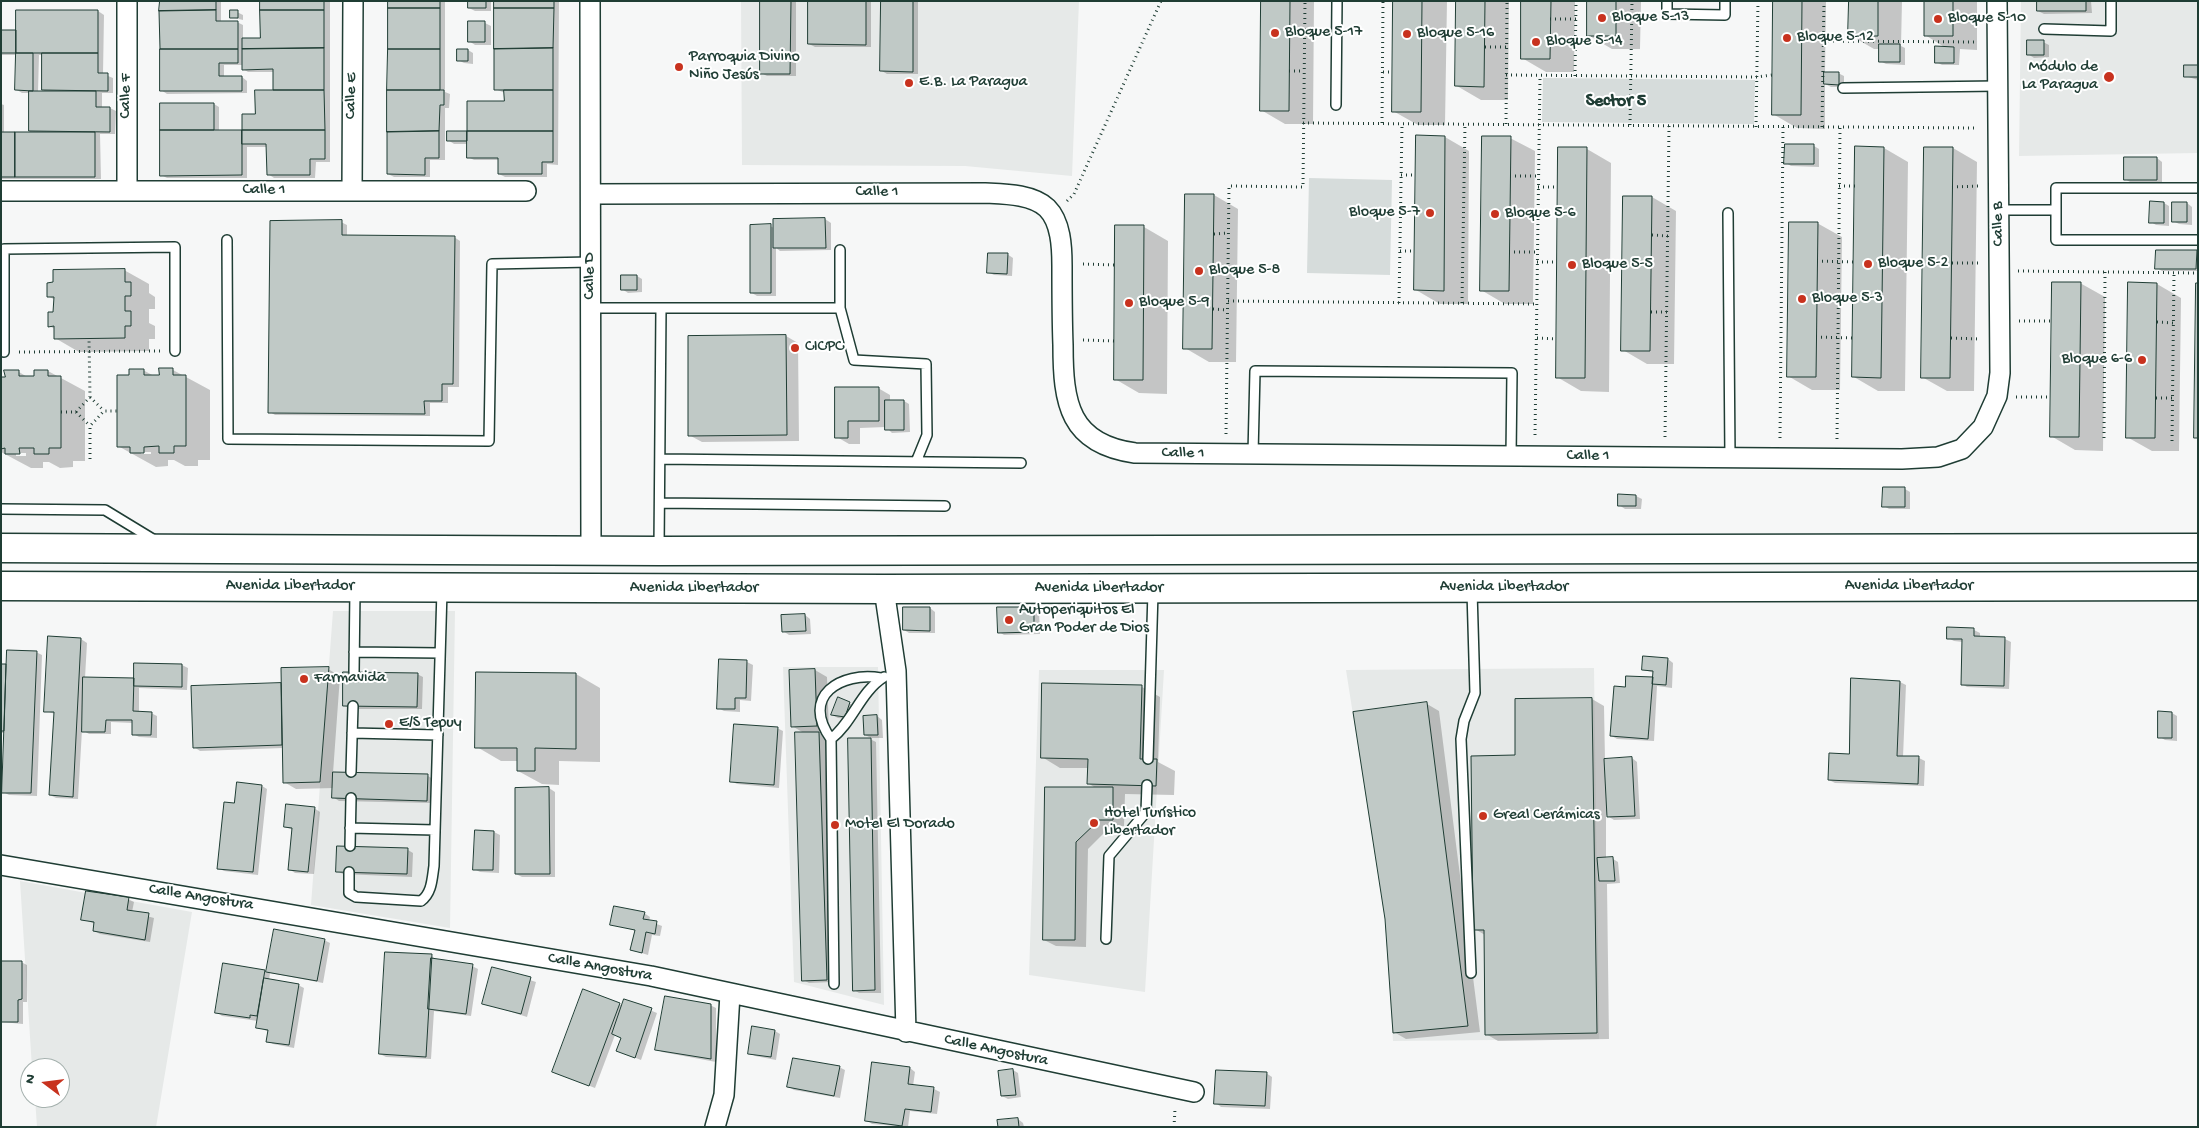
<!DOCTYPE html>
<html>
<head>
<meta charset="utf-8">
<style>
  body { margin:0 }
  #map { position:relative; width:2199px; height:1128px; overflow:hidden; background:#f6f7f7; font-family:"Gochi Hand",sans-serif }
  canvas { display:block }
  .frame { position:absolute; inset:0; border:2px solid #1f3d34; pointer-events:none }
  .north { position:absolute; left:20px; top:1058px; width:50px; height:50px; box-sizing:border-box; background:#fff; border:1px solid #a5b1ae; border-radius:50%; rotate:285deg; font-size:14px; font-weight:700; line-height:20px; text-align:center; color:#1f3d34 }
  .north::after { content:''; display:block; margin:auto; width:18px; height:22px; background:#c8321e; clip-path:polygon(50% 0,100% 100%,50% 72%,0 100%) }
</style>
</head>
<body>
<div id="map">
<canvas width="2199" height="1128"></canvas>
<div class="frame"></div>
<div class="north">N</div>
</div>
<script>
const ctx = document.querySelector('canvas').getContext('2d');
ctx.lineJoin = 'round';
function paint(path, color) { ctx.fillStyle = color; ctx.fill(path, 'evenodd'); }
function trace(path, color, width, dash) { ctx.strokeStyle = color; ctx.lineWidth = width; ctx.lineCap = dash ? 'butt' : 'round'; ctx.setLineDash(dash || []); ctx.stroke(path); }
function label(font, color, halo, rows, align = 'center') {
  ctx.font = font + ' "Gochi Hand",sans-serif'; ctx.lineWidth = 4; ctx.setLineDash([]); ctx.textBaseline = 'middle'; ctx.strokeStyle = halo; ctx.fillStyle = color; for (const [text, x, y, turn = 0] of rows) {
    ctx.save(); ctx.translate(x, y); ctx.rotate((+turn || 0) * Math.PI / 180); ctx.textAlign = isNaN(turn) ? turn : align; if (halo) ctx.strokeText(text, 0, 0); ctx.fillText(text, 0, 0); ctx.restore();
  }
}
paint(new Path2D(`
  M741,1H1079L1072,176L965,166L742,165Z
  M2021,1H2198V153L2019,156Z
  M333,611H455L450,928L311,905Z
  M783,667H878L884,1005L794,982Z
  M1594,668L1599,1039L1393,1041L1385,919L1346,670Z
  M1039,670H1164L1145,992L1029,975Z
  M20,881L192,912L156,1127H37L35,1098H60V1068H32Z`), '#e6e9e8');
paint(new Path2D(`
  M1543,78L1755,80L1754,124L1542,122Z
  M1309,178L1392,180L1390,275L1307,273Z`), '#d6dcdb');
paint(new Path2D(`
  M161,1H221V22H237L243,25V39L261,40V1H330V162H316L315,178H274L268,174V147H247V178H167L161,175L214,104L219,107V131H243L274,91V72H248L243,69V65H224V77H242L247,81V93L167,94L161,90Z
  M389,1H445V92L450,94L449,108H445V160H430V177H394L388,174Z
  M469,1H491V11H475L469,8Z
  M496,1H559L558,165L547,164V177H505L499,174V160H474L468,157V144H454L448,140L469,133L505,102V93L495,89Z
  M761,1H796V76H767L761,73Z
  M809,1H871V47H815L809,44Z
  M882,1H918V74H887L882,71Z
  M1262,1H1314L1313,124H1285L1261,110Z
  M1395,1H1447L1445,125H1418L1393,111Z
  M1457,1H1509L1508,100H1481L1457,86Z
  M1523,1H1575L1574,72H1546L1522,58Z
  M1589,1H1641L1640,49H1612L1588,35Z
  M1774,1H1826L1825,73H1838L1844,76V87H1831L1825,84V129L1797,128L1773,114Z
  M1850,1H1902L1901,46L1905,48V65L1886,64L1880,61V49H1874L1850,35Z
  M1925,1H1977V50L1960,49L1959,65H1942L1936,62L1946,48L1925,35Z
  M2038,1H2091L2092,13L2044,14L2038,11Z
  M17,11H98L104,15L103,74L113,78V93H102V108H110L116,111L115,134H100L101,179H1V104L4,105V133H30V93H22L17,90V55H1V31H17ZM39,55H44V91L38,92Z
  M237,12L243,15V20L231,17Z
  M469,23H485L491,26V45H475L469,41Z
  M2043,42L2049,45V57L2034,58L2028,54Z
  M468,50L473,53V64L464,63L458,60Z
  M2198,66V80L2185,76Z
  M1445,137L1469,151L1468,304H1440L1416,290Z
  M1510,138L1535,151L1533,304H1505L1481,290Z
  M1814,146L1819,149V167L1791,166L1786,163Z
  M1560,148L1587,149L1611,163L1609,392L1581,391L1557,377Z
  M1884,148L1908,162L1905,391H1878L1854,377Z
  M1953,148L1977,162L1974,391H1947L1922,377Z
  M2157,158L2162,162V183L2130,182L2125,179Z
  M1214,195L1238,209L1236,362H1209L1185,348Z
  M1652,197L1676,211L1674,364H1647L1623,350Z
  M2164,203L2169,206V226L2156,225L2151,222Z
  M2187,203L2192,207V225L2179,224L2173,221Z
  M825,219L831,223V250L780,251L776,248V296H757L752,293L770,226L774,228V220Z
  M341,222L347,225V237H454L460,241L459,387H448V403H430V416L275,415L270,412Z
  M1817,223L1842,237L1840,390H1812L1788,376Z
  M1117,226L1144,227L1168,241L1167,394L1139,393L1115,379Z
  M2196,251L2198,271H2162L2157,268Z
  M1007,254L1013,258L1012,276L994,275L988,272Z
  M124,270L149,284V293L155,297V309H149V323L155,326V339H149V351L79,352L55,338V329L49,326L55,313V300L48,296L54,284Z
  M637,276L642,279V292L628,293L622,289Z
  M2080,283L2105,297L2103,451L2075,450L2051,436Z
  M2157,284L2181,298L2179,451H2152L2127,437Z
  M786,336L798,343L799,441L702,442L689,435Z
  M143,370L154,376H160L173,370L210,390V460H198V466H185L174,460H168V466L156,467L118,446L131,376ZM141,452H151V454H141Z
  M48,371L85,391V461H73V467L60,468L49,462H43V468H31L1,452V378L19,372L29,378H35ZM16,453H26V456H16Z
  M836,388H878L890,395V401H904L909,404L910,432L892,433L886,427L860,428V444H849L837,437Z
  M1905,489L1910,492V509H1889L1884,506Z
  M1619,496H1636L1642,499L1641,509H1625L1619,505Z
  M930,608L935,612V633H909L904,630Z
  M1034,608L1039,611L1040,634L1004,635L999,632Z
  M805,615L810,619L811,634L789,635L783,631Z
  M1948,629L1974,630L1980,633V638L2005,639L2011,642L2009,689L1967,687L1962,684L1963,642L1954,641L1948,638Z
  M49,638L81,639L87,643L85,678L135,679L182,665L188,668L187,690L139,688V712L151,713L157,716V738L139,737L133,734V723L111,722V734H89L82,730L78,799L56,798L50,795L55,714L46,711Z
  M36,652L42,655L37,796L9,795L3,792L5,733H1V665L7,666Z
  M1668,659L1673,663L1672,688L1657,686L1654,741L1617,739L1612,736L1626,688L1654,679V673L1644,670Z
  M747,662L753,665L751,701L740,700V712L724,711L718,708Z
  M328,669L340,676L333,773L428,776L433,779L432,803L339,801L333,797L334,788L296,789L284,782L283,748L200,751L194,747L192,688L282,684Z
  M815,670L827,677L829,732L819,733L825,736L832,982L809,983L803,980L804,733L792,726Z
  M417,674L423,677L422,709H350L344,705Z
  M576,674L600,688V762L559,761V785L542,784L518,771V761H501L477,747Z
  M1853,680L1900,682L1906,685L1903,757L1919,758L1925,761L1924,786L1835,783L1829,780L1850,755Z
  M1142,687L1160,697L1158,762L1175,771L1174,795L1125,794L1124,826H1111L1088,849L1086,947L1056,946L1044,940L1047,788L1097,789L1088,783L1089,768H1060L1042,757Z
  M838,699L855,706L850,719L838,718L832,715Z
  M1592,699L1604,706L1605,760L1632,758L1637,762L1640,819L1614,820L1606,815V859H1613L1618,862L1620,883L1607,884L1609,1039L1498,1041L1486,1034L1485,935L1475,929L1517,756L1516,700Z
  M1427,704L1439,711L1480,1032L1406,1039L1394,1032Z
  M2172,713L2177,716V741L2165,740L2160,737Z
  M877,716L882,720L883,738H871L865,735Z
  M777,728L783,731L779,788L737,784L731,781Z
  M870,739L876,742L881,993H859L854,990Z
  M262,786L267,789L258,875L224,871L218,868L236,805Z
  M549,788L555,792V877H522L516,874V789Z
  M314,808L320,812L314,874L295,873L289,869L293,830L285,827Z
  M476,831L494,832L500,835L499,873L480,872L474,869Z
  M408,850L413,853L412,877L343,874L337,871Z
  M128,899L134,902L132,912L154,918L150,942L100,934L94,931L95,924L83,919Z
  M644,913L650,917L649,921L662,926L660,936L652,935L648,955L632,950L636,931L612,924Z
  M275,931L324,940L330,943L323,983L270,973L269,980L298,985L304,988L294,1048L273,1044L268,1041L269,1032L257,1027L258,1021L222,1016L216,1012L264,971L267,973Z
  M431,955L437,961L472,966L478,969L471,1016L434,1011L431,1059L386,1057L380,1054Z
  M1,962H21L27,965V1002H23V1024L1,1022Z
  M493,968L536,982L527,1017L484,1003Z
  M625,1000L657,1013L641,1060L618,1051L622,1038L615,1035L595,1088L554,1072L619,1004L623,1006Z
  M710,1005L716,1008V1062L662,1052L657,1049Z
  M775,1031L780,1034L776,1060L755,1056L749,1053Z
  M839,1067L845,1070L840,1098L794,1090L789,1087Z
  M910,1068L915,1072L913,1086L934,1089L940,1092L937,1114L910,1111L908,1127L872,1124L866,1120Z
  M1013,1070L1018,1073L1021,1097L1008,1099L1002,1096Z
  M1266,1073L1272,1077L1270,1109L1221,1107L1216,1103Z
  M1018,1119L1023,1123L1024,1127H999Z`), '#0003');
const building = new Path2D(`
  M160,1H216V10L159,11Z
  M260,1H324V10H260Z
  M388,1H440V8H388Z
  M468,1H486V8H468Z
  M494,1H554V8H494Z
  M760,1H791L790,74H760Z
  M808,1H866V45L808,44Z
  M881,1H913V72L880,71Z
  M1261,1H1290L1289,111H1260Z
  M1393,1H1422L1421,112H1392Z
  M1456,1H1485L1484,87L1455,86Z
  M1521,1H1551L1550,59H1521Z
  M1587,1H1616V36H1587Z
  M1773,1H1802L1801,115H1772Z
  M1849,1H1878V36H1848Z
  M1953,1V36H1924V1Z
  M2037,1H2086V11H2037Z
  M388,8H440V49H388Z
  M494,8H554L553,48L494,49Z
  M16,10H98V53H16Z
  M216,10V21H238V49H160L159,11Z
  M230,10H238V18H230Z
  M260,10H324V48L242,49V38H260Z
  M468,21H485V42H468Z
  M1,30H16V53H1Z
  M2027,40H2044V55H2027Z
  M1879,44H1900V62H1879Z
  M1935,46L1954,47V63H1935Z
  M324,48V90H273V69L242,70V49Z
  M553,48V90H494V49Z
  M160,49H238V63H219V76H242V91H160Z
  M388,49H440V90H387Z
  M457,49H468V61H457Z
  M16,53H33V91L15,90Z
  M42,53H98V73H108V91L42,90Z
  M2184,65H2198V77H2184Z
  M1824,72H1839V85L1824,84Z
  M255,90H324L325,130H242V114H255Z
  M387,90H444V105H440L439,131L387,132Z
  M504,90H553V131H467V101H504Z
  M29,91H96V107H110V132L29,131Z
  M160,103H214V130H160Z
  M160,130H242V175L160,176Z
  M242,130H325V159H310V175H267L266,144H242Z
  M439,131V158H425V175L387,174V132Z
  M447,131H467V141H447Z
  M467,131H553V162H542V174H498V158H467Z
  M1,132H15V177H1Z
  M15,132H95V177H15Z
  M1416,135L1445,136L1444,291L1414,290Z
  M1482,136H1511L1509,291H1480Z
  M1785,144H1814V164H1784Z
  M1855,146L1884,147L1881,378L1852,377Z
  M1558,147H1587L1585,378H1556Z
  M1924,147H1953L1950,378H1921Z
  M2124,157H2157V180H2124Z
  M1185,194H1214L1212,349H1183Z
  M1623,196H1652L1650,351H1621Z
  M2150,201L2164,202V223H2149Z
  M2172,202H2187V222H2172Z
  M825,218L826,248H773V219Z
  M342,220V235L455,236L453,384H442V401H424L425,414L268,413L270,221Z
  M1789,222H1818L1816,377H1787Z
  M771,224V293H750V225Z
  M1115,225H1144L1143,380H1114Z
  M2156,250H2197L2196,269H2155Z
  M988,253H1008L1007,274L987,273Z
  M125,269V282H131V296H125V311H131V326H125V338L54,339V326L48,327V312H53L54,297H47V283L53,282V270Z
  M621,275H637V290H621Z
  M2052,282H2081L2079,437H2050Z
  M2128,282L2157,283L2155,438H2126Z
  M2196,283H2198V438H2194Z
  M786,335L787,435L688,436V336Z
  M159,368H173V375H186V446H174V453H159V446L144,447V453H130V447H117V375H129V369H144V375H159Z
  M4,370H19V376H34V370H48V376H61V448H49V454H34V448H19L20,454H5V448L1,449V377H5Z
  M835,387H879V421H848V438H835Z
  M885,400H904V430H885Z
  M1883,487H1905V507H1882Z
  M1618,494L1636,495V506H1618Z
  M903,607H930V631L903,630Z
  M997,607H1034V632L998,633Z
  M805,614L806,631L782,632L781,615Z
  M1947,627L1974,628V636L2005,637L2004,686L1961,685L1962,639H1947Z
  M48,636L81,638L73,797L49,795L54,712H44Z
  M7,650L37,651L31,793H2Z
  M1643,656L1668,658L1666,685L1652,684L1653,671L1642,670Z
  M719,659L747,660L746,698H735V709H717Z
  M134,663L182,664V687L134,686Z
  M1,664H6L4,731H1Z
  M329,667L320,782L283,783L281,668Z
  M815,669L817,726L791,727L789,670Z
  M343,672L418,673L417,707L343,706Z
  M476,672L576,673V749L535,748V771H517V748H475Z
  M1626,676L1653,677L1648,739L1610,736L1614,686L1625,687Z
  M83,677L134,678L133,711L152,712L151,735H132V720H106L105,732H82Z
  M1851,678L1900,681L1897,756H1919L1918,784L1828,780L1829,753L1849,754Z
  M281,683L282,745L193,748L191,686Z
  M1042,683L1142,685L1140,759H1157L1156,786L1087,784L1088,759L1041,758Z
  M838,697L850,702L845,717L831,715Z
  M1592,698L1597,1033L1485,1035L1484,930H1473L1471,756L1515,755V699Z
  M1427,702L1468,1026L1393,1033L1385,919L1353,712Z
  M2158,711L2172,712V738H2158Z
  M877,715L878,735H864L863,716Z
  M734,724L778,727L774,785L730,782Z
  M795,732H819L827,980L802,981Z
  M848,738H871L875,990L853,991Z
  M1632,757L1635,816L1607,817L1604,759Z
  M333,772L428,774L427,801L332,798Z
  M237,782L262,785L253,872L217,869L224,802L234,803Z
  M549,787L550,874H515V788Z
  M1045,787H1113V820H1099L1076,842L1075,940H1043Z
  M286,804L315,807L308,872L288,870L292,828L284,827Z
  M475,830L494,831L493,870H473Z
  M337,846L408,848L407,874L336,872Z
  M1613,857L1615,881H1599L1597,858Z
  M86,891L129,897L127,910L149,913L145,940L93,931L94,922L81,920Z
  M614,906L645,912L643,919L657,921L655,934L646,932L642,953L630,950L635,930L610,925Z
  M274,929L325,939L317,981L266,972Z
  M385,952L432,954L426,1057L379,1054Z
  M431,958L473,964L466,1014L428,1009Z
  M1,961H22V999L18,1000V1022H1Z
  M223,963L265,970L257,1016L250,1015V1018L215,1013Z
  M492,967L531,977L521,1014L482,1004Z
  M264,978L299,984L289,1045L266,1042L268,1030L256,1028Z
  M583,989L620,1003L589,1086L552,1072Z
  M665,996L711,1004V1059L655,1050Z
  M624,999L652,1008L635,1058L616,1051L621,1038L612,1034Z
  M752,1026L775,1030L771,1057L748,1054Z
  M793,1058L840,1066L834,1096L787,1087Z
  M872,1062L910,1067L908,1084L934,1087L931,1112L905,1109L902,1126L865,1121Z
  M1013,1069L1016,1095L1001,1096L998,1071Z
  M1216,1070L1267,1072L1265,1106L1214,1104Z
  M1018,1118L1019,1127H998L997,1120Z`);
paint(building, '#c0c9c6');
trace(building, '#1f3d34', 1);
const lane = new Path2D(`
  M1667,1V14L1725,15V1
  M2044,29L2111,31V1
  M1843,88L1998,86
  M1336,105L1337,1
  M2198,188H2056V240H2198
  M2000,210H2056
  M1728,213L1730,458
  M227,240L228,439L489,441L492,264L591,262
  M840,250V308L854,360L926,364L927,435L916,462
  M591,308H840
  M4,352V249L175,247V351
  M1253,454L1255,371L1512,373L1511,456
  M660,459L1021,463
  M660,503L945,506
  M1,509L105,510L156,541
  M659,548L661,308
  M354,652L440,653
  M354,672L355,590
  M352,733L438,735
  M831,739C853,722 860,692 884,677
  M1148,759L1153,592
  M351,772L353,706
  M350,828L435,830
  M350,846L351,798
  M349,872V893L356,897L421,901C432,893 432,879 434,866L442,590
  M1106,939L1109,856L1146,812L1147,785
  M1471,973L1461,739L1464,721L1475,693L1472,591
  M834,984L831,739C800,696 841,671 881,678`);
const street = new Path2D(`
  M127,1V191
  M590,1L591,550
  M1,191H526
  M352,191L353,1
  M591,194L985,193C1004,194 1032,194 1047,208C1061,222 1062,247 1062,266C1062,292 1062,319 1063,345C1063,403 1069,444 1135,453L1902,459L1938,457L1962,449L1983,427L1997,396L2000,373L1997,1
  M884,589L896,671L906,1032
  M1,865L651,976L1194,1092
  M715,1127L724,1095L730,994`);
const primary = new Path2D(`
  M1,548L659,551L2198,548
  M1,586L884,589L2198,586`);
trace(lane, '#1f3d34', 12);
trace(street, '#1f3d34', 22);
trace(primary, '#1f3d34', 31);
trace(new Path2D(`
  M1550,19H1576
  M1823,41L1978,42
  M1485,47H1507
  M1289,71H1304
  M1383,72H1392
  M1506,75L1757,77L1772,75
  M1575,76L1576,1
  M1303,123L1977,128
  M1382,123L1383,1
  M1506,124L1507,1
  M1630,125L1632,1
  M1756,127L1758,1
  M1822,127L1824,1
  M1401,175H1416
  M1510,176H1538
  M1839,186H1855
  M1538,187H1558
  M1952,187L1979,186
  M1067,201L1074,194L1161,1
  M1214,234L1229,233
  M1652,235L1668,236
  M1400,251H1415
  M1509,252H1537
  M1817,261L1854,262
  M1537,262H1557
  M1952,263H1979
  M1083,264L1115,265
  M2018,271L2198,273
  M1228,301L1537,304
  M1399,303L1402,124
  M1462,303L1465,124
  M1213,309L1228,310
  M1651,312H1667
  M2019,321H2051
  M2157,322L2174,323
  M1816,337L1853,338
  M1537,338L1556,339
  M1951,338L1980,339
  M1083,340L1114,341
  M19,352L160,351
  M90,397L104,411
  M2016,397H2051
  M2156,398H2173
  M61,412H76L90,397L89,339
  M76,412L90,426
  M1226,434L1229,186L1303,187L1305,1
  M1535,435L1540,76
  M1665,437L1669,126
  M1780,438L1783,127
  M2104,438L2105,272
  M1837,439L1840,127
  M2172,441L2174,273
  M90,459V426L104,411H117
  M1174,1127L1175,1109`), '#1f3d34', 3, [1, 4]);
trace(lane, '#fff', 9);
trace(street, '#fff', 19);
trace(primary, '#fff', 28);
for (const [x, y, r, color] of [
  [1602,18,5,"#c8321e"],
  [1938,19,5,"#c8321e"],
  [1275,33,5,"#c8321e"],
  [1407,34,5,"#c8321e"],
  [1787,38,5,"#c8321e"],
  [1536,42,5,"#c8321e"],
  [679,67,5,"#c8321e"],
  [2109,77,6,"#c8321e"],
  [909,83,5,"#c8321e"],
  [1430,213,5,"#c8321e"],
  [1495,214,5,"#c8321e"],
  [1868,264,5,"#c8321e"],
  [1572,265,5,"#c8321e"],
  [1199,271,5,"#c8321e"],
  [1802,299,5,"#c8321e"],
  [1129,303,5,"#c8321e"],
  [795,348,5,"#c8321e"],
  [2142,360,5,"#c8321e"],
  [1009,620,5,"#c8321e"],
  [304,679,5,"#c8321e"],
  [389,724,5,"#c8321e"],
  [1483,816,5,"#c8321e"],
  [1094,823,5,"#c8321e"],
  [835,825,5,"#c8321e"]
]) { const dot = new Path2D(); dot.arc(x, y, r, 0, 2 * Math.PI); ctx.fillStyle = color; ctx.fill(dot); trace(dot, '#fff', 2); }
label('16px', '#1f3d34', '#fff', [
  ["Bloque 5-13",1612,18],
  ["Bloque 5-10",1948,19],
  ["Bloque 5-17",1285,33],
  ["Bloque 5-16",1417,34],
  ["Bloque 5-12",1797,38],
  ["Bloque 5-14",1546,42],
  ["Parroquia Divino",689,58],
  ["Niño Jesús",689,76],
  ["Módulo de",2098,68,"right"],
  ["La Paragua",2098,86,"right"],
  ["E.B. La Paragua",919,83],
  ["Bloque 5-7",1420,213,"right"],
  ["Bloque 5-6",1505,214],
  ["Bloque 5-2",1878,264],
  ["Bloque 5-5",1582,265],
  ["Bloque 5-8",1209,271],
  ["Bloque 5-3",1812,299],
  ["Bloque 5-9",1139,303],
  ["CICPC",805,348],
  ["Bloque 6-6",2132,360,"right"],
  ["Autoperiquitos El",1019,611],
  ["Gran Poder de Dios",1019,629],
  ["Farmavida",314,679],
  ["E/S Tepuy",399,724],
  ["Hotel Turístico",1104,814],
  ["Libertador",1104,832],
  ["Greal Cerámicas",1493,816],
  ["Motel El Dorado",845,825]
], 'left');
label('16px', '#1f3d34', '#fff', [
  ["Calle F",127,96,-90],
  ["Calle E",352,96,-89],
  ["Calle 1",264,191],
  ["Calle 1",877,193],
  ["Calle B",1999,224,-91],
  ["Calle D",591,276,-90],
  ["Calle 1",1183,454,1],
  ["Calle 1",1588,457],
  ["Avenida Libertador",290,587],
  ["Avenida Libertador",1909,587],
  ["Avenida Libertador",1504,588],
  ["Avenida Libertador",694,589],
  ["Avenida Libertador",1099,589],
  ["Calle Angostura",201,898,9],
  ["Calle Angostura",600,968,10],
  ["Calle Angostura",996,1051,12]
]);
label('bold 18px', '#1f3d34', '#fff', [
  ["Sector 5",1616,102]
]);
</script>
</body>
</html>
